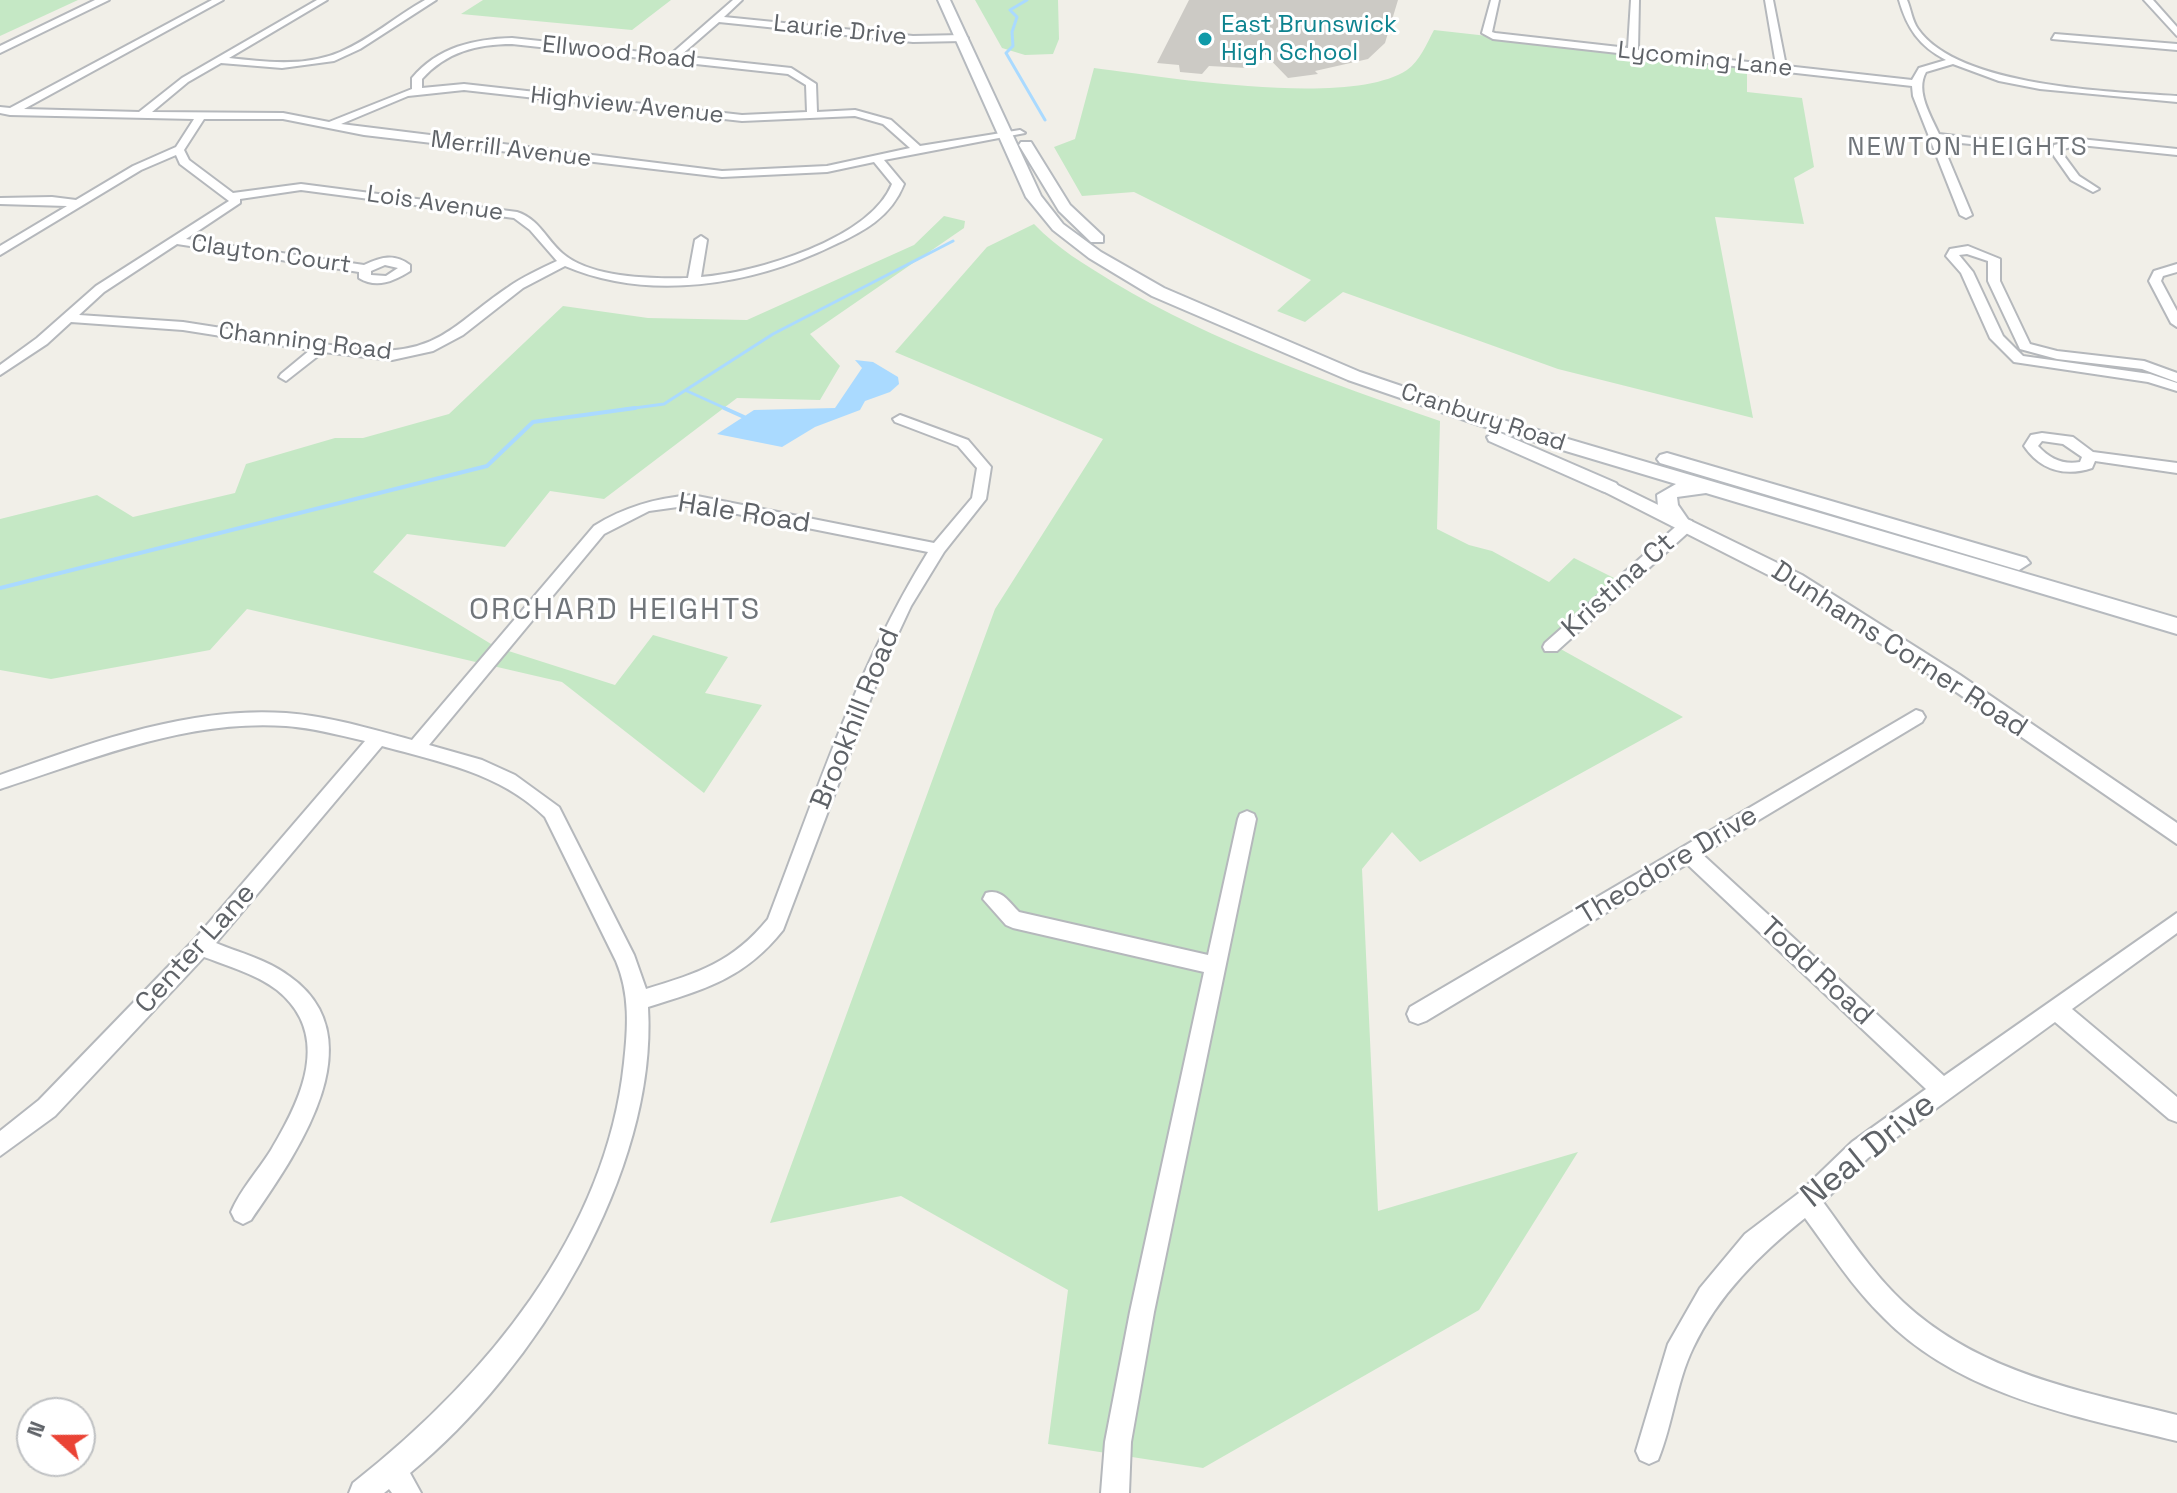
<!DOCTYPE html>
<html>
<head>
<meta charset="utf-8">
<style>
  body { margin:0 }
  #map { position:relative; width:2177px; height:1493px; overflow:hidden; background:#f1efe8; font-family:"Space Grotesk",sans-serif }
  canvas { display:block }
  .north { position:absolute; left:16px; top:1397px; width:80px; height:80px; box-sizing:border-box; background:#fff; border:2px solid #bfc1c3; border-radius:50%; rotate:291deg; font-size:22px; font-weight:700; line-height:32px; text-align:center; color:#5f6368 }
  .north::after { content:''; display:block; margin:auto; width:28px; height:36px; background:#ea4335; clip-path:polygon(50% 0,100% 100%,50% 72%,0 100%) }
</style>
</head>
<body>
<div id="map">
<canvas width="2177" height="1493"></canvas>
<div class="north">N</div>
</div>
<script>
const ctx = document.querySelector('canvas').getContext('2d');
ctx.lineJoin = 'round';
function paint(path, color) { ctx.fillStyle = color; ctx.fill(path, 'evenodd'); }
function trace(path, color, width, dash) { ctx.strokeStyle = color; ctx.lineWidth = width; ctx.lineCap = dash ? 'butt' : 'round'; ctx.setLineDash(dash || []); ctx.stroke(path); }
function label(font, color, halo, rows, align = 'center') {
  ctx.font = font + ' "Space Grotesk",sans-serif'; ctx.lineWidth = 6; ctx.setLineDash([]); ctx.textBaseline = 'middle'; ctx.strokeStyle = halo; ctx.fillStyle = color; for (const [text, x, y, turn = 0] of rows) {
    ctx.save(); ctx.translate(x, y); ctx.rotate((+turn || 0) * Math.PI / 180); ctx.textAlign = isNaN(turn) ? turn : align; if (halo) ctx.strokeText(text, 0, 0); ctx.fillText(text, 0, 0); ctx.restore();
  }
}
paint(new Path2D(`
  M0,0H78L0,36Z
  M483,0H671L632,30L461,14Z
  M975,0H1058L1059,39L1053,54L1025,55L1002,48Z
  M1434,30L1747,65V92L1802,98L1814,167L1794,178L1804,224L1715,217L1753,418L1558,369L1343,292L1305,322L1277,311L1311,280L1134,192L1082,196L1054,147L1075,139L1094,68C1165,77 1350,108 1407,70C1420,61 1427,43 1434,30Z
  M944,216L965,221L964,228L810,334L840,366L820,400L737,398L604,499L550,491L505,547L407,534L373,572L496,647L615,685L653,635L728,657L705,693L762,705L704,793L562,682L247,609L210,650L51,679L0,670V519L97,495L133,517L235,493L246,464L335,438H363L449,414L563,306L648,318L747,320L914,245Z
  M1034,224C1058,249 1084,264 1113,282C1215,343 1328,382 1440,421L1437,529L1469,545L1492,551L1549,582L1574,558L1620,581L1557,647L1683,717L1420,862L1392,832L1362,869L1378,1211L1578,1152L1479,1310L1203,1468L1048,1444L1068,1290L901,1196L770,1223L995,609L1103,439L895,352L987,247Z`), '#c5e8c5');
paint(new Path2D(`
  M855,360L873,362L898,377L899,384L890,392L865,401L860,410L815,427L782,447L717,434L754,410L835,408L862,368Z`), '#aadaff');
trace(new Path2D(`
  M1027,0L1010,10L1017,17L1012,32L1013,46L1006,53L1045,120
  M687,391L729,410
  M620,410L664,404L773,334L953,241`), '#aadaff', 3);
trace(new Path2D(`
  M724,408L744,417
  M0,588L487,466L533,422L635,408`), '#aadaff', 4);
paint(new Path2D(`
  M1189,0H1398L1385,43L1368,59L1315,71L1318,74L1288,78L1257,46L1247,68L1209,66L1202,74L1180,72L1179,65L1157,63Z`), '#cccac5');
const minor = new Path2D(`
  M212,0H223L24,109L139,112L182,78L317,0H327L229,58C266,62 305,67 340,52C371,39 396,16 425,0H436L360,49L334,61L282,68L221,63L188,82L152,112L283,113L329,122L412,89V78C438,47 474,39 512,38L670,55L733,0H742L724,17L913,36L963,35L968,38L963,41L913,42L719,22L680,56L791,68L816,84L817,112L855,110L891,120L920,146L1020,130L1025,133L884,160L904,184C891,217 863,232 832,246C752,285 649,302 565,266L523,288L463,335L433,351L392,360L323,352L286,381L279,377L281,374L310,350L183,330L71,322L47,344L0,375V365L37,338L96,286L229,201L180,164L176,155L141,170L0,255V246L67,206L0,204V198L52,197L76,200L133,166L176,147L194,119L10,115L0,113V107L10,108ZM512,44L788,74L806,85L807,112L742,115L464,84L422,88V79C446,52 477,44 512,44ZM464,90L742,121L855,116L883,124L910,148L827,166L722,171L341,124L408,96ZM204,119H283L364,135L722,177L827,172L874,162L892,184C870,239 756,273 701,277L707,240L701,236L695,240L688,278C653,279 590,278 562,253C546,239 539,219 517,212L301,184L233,193L189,160L184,150ZM301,190L514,218L530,230L557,261C540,269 522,277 507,288C454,324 440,353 369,351L183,322L79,315L104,292L177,244L359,272V278C377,289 394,281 410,271V265C394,253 381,257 364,265L186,239L240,203V199ZM385,265L398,268L386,276L371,275V271Z
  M1491,0H1499L1492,32L1495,33L1628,48L1631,0H1639L1638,50L1776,65L1765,0H1773L1786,66L1912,80L1919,68L1946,60C1919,46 1907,28 1899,0H1907C1911,9 1912,21 1918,29C1958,87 2112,92 2177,96V102L2040,89L1999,81L1953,64L1926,72C1915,91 1931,116 1939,134L1990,140L1995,143L1990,146L1941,141L1972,215L1966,218L1960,215L1913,96L1912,86L1493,39L1482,33Z
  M2144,0H2153L2177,27V36Z
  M2055,34L2177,44V50L2052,39Z
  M2080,139L2177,149V155L2080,145L2063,149L2062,153L2079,176L2099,189L2093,192L2071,180L2052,153L2054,145Z
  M1968,246L2000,259V281L2030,344L2057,351L2144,361L2177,373V382L2142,369L2057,359L2020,349L1988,281V261L1967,254L1959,255L1973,272L2003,336L2023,356L2150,374L2177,383V391L2148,382L2014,362L1990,338L1961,273L1946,256L1950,249Z
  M2177,264V272L2163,276L2161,281L2177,311V327L2171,323L2149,281L2154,271Z
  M900,415L968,440L991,467L986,499L944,552L911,606L883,666L783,930C744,979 705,989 648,1007C658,1172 535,1371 410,1473L421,1493H392L389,1489L384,1493H349L353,1483C484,1380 606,1235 624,1063C628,1028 630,994 616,961L545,817C500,773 440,762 382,746L216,943C240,953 268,960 289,976C379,1039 295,1156 251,1220L243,1224L235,1220L231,1212C240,1190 258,1171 271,1150C301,1100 333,1035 277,990C256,974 228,966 204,957L55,1116L0,1156V1131L39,1100L194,940L365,741C339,735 313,728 286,726C187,719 92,759 0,789V775C90,743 189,706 286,713C329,716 371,729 412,740L594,526C624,507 656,498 692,495L934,543L972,498L977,468L958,446L895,422L893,419ZM692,505L928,552C857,666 816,794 768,919C732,963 698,973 646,989L634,955L559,807L515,775L482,760L429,745L604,534L649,511Z
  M2042,433L2073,437L2093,452L2177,463V473L2095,461L2092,468C2065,477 2040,470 2024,446L2031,435ZM2042,441L2063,444L2082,457L2080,462C2063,465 2050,459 2038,446Z
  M1687,520L1692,521V529L1557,651H1545L1543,647L1545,643L1682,521Z
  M1916,710L1922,712L1925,717L1922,722L1702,854L1944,1076L2177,913V933L2072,1009L2177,1097V1122L2169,1119L2055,1022L1868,1158L1823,1202C1848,1236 1872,1273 1903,1302C1979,1373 2080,1391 2177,1415V1441C2075,1416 1961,1396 1884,1318C1853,1288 1830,1252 1805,1218C1760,1254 1718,1295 1693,1348C1676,1383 1673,1424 1658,1460L1649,1464L1640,1460L1636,1451L1668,1344L1700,1288L1745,1234L1799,1193L1852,1142L1926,1089L1687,864L1426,1021L1418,1024L1410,1021L1407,1014L1410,1007Z
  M1247,811L1254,814L1256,819L1154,1312L1131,1442L1129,1493H1101L1105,1442L1130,1312L1204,972L1013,928L1006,925L983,899L986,893C1001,888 1009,902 1019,912L1208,955L1238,819L1240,814Z`);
const tertiary = new Path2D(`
  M95,0H109L0,53V46Z
  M1609,481L1802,575L1960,675L2177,823V844L1946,685L1788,585L1603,491V483Z`);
const secondary = new Path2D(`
  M938,0H950L1041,196L1063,224L1101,252L1164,288L1360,372L1493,417L2177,618V634L1706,493L1677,497L1678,505L1689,521L1686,526H1672L1658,506L1657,495L1676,484L1479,425L1348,380L1152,296L1089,258L1053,230L1026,197Z
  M1021,142H1031L1070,205L1103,236V242H1091L1059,211L1019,145Z
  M1496,431L1616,483L1619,487L1609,493L1602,491L1489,441L1487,437Z
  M1667,453L2026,558L2030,563L2019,570L1660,463L1657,459L1660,455Z`);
trace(minor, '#b5b8bc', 4);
trace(tertiary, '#b5b8bc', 4);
trace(secondary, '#b6babf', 4);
paint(minor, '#fff');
paint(tertiary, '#fff');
paint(secondary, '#fff');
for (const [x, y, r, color] of [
  [1205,39,8,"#0f9aa8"]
]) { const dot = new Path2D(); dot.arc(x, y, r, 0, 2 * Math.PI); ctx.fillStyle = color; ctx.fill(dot); trace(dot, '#fff', 3); }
label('24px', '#0d838f', '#fff', [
  ["East Brunswick",1221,25],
  ["High School",1221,53]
], 'left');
label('24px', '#5f6368', '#fff', [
  ["Laurie Drive",840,31,6],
  ["Ellwood Road",619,53,6],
  ["Lycoming Lane",1705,60,6],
  ["Highview Avenue",627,106,6],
  ["Merrill Avenue",511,150,7],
  ["Lois Avenue",435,204,8],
  ["Clayton Court",271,255,8],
  ["Channing Road",305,342,7],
  ["Cranbury Road",1483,418,18]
]);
ctx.letterSpacing = '2px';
label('26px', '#70757a', '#fff', [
  ["NEWTON HEIGHTS",1968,148]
]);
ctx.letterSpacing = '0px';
label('28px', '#5f6368', '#fff', [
  ["Hale Road",744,514,9],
  ["Kristina Ct",1619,586,-42],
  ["Dunhams Corner Road",1899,650,33],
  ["Brookhill Road",856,719,-68],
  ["Theodore Drive",1668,866,-31],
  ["Center Lane",196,949,-48],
  ["Todd Road",1816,972,43]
]);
ctx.letterSpacing = '2px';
label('30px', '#70757a', '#fff', [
  ["ORCHARD HEIGHTS",615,611]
]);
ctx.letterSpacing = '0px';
label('34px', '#5f6368', '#fff', [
  ["Neal Drive",1869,1151,-39]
]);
</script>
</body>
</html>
